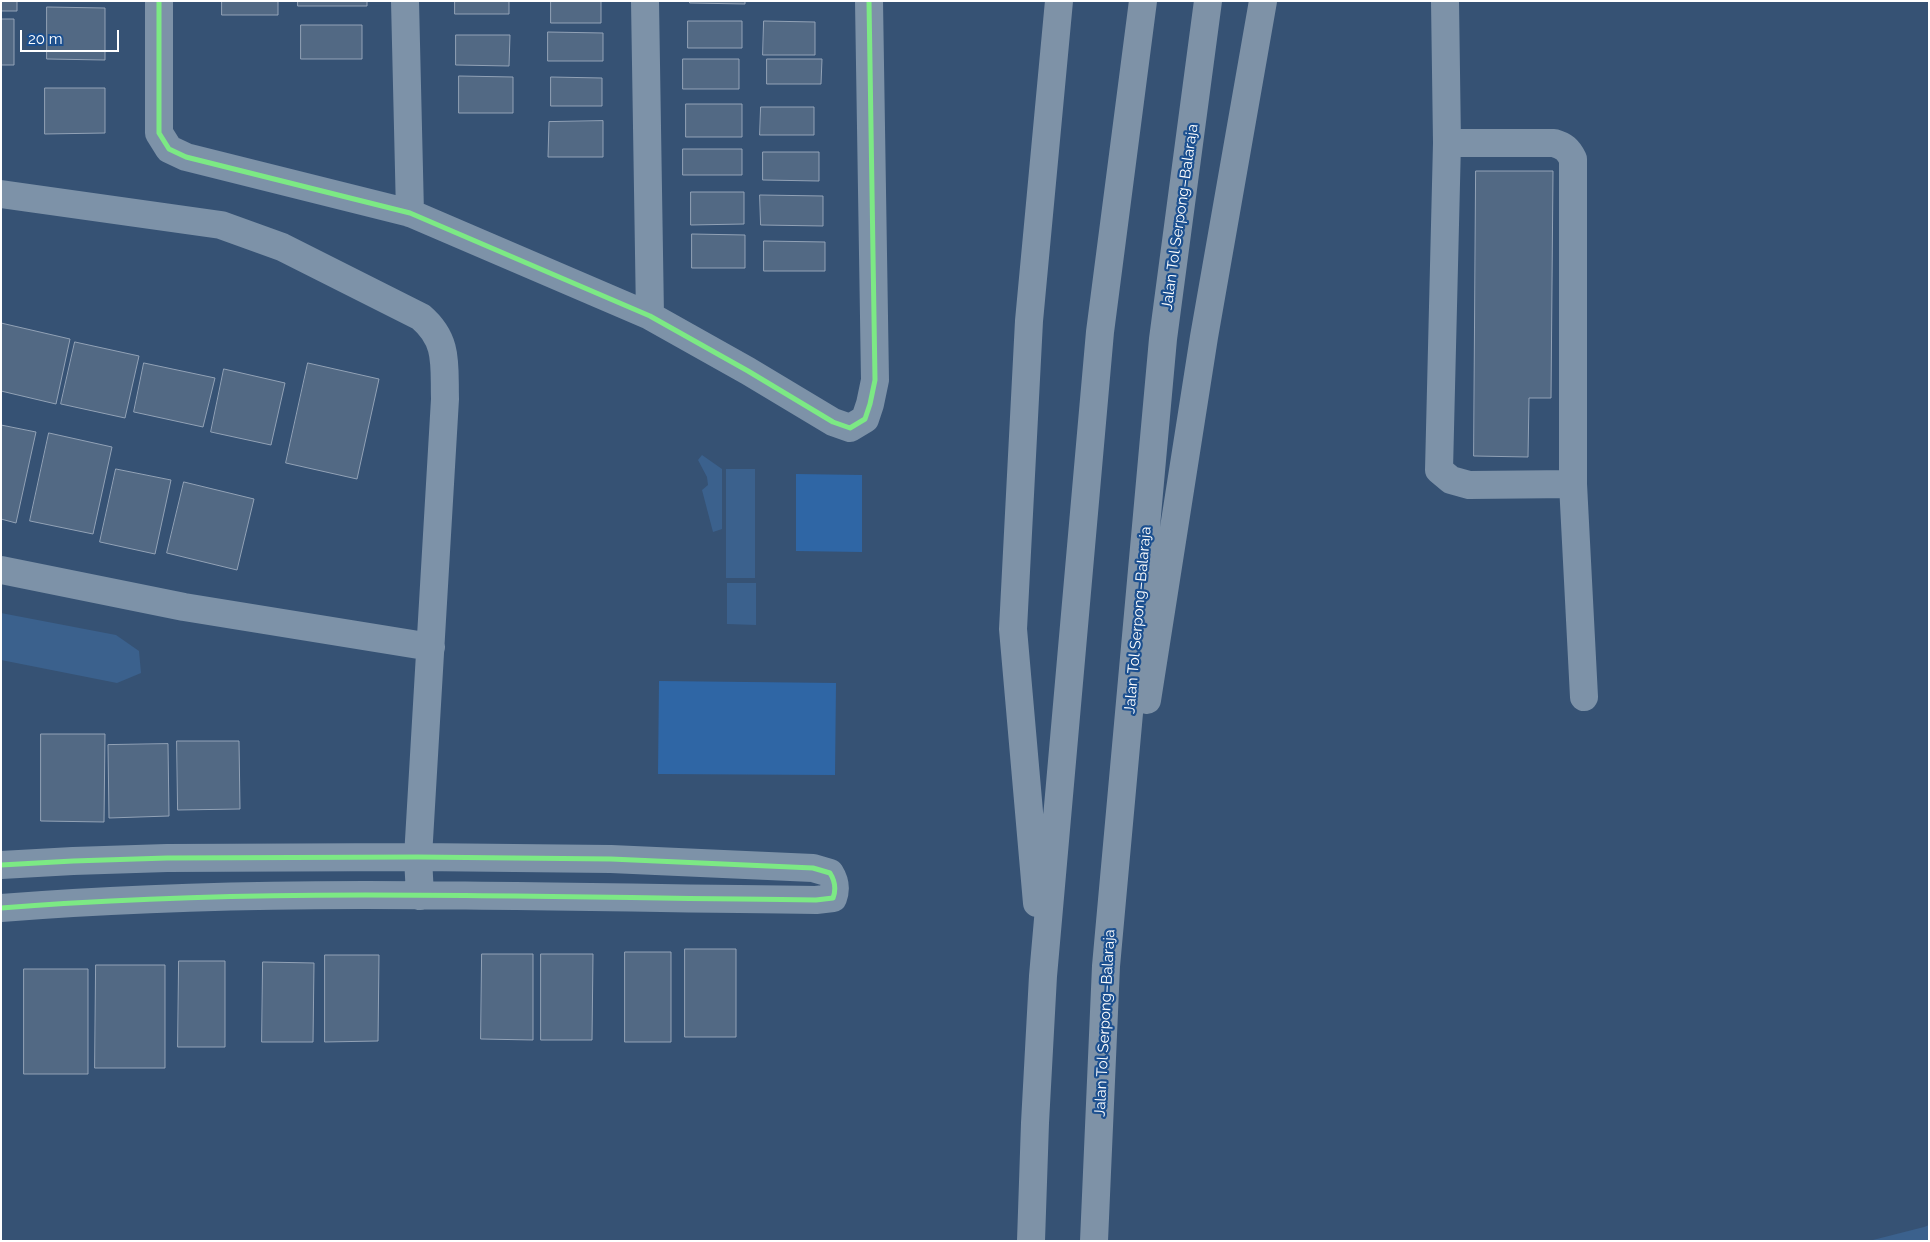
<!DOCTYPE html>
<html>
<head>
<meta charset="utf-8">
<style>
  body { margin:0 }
  #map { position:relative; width:1930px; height:1242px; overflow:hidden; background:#365274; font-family:Raleway,sans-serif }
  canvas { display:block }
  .frame { position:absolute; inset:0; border:2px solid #fff; pointer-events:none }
  .scale { position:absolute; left:20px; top:30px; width:99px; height:22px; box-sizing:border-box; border:2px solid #fff; border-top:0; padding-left:6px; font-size:15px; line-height:18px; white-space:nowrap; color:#fff; -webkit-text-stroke:4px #1b4f8f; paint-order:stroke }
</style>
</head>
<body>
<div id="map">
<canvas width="1930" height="1242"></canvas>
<div class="frame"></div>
<div class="scale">20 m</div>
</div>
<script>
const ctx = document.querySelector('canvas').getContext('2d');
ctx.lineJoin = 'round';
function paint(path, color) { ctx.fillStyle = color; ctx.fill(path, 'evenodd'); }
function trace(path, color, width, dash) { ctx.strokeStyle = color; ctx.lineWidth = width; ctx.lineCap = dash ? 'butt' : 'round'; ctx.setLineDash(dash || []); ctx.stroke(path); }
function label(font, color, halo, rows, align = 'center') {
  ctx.font = font + ' Raleway,sans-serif'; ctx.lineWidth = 4.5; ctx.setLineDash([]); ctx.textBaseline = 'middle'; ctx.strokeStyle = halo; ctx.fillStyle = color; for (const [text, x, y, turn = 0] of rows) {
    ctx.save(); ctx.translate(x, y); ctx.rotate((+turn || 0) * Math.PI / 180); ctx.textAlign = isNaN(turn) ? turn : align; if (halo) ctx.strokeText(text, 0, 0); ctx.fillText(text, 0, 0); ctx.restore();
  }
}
paint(new Path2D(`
  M796,474L862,475V552L796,551Z
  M659,681L836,683L835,775L658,774Z`), '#2f66a5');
paint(new Path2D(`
  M702,455L722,469V529L713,532L702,490L708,485L707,477L698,460Z
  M726,469H755V578H726Z
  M727,583H756V625L727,624Z
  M1,613L116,635L139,651L141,673L117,683L1,660Z
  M1929,1225V1241H1869L1924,1227Z`), '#3b618d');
const building = new Path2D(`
  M1,1H17V11H1Z
  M222,1H278V15H222Z
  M298,1H367V6H298Z
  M455,1H509V14H455Z
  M551,1H601V23H551Z
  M690,1H745V4L690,3Z
  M47,7L105,8V60L47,59Z
  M1,19H14V65H1Z
  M688,21H742V48H688Z
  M764,21L815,22V55H763Z
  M301,25H362V59H301Z
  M548,32L603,33V61H548Z
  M456,35H510L509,66L456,65Z
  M683,59H739V89H683Z
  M767,59H822L821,84H767Z
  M459,76L513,77V113H459Z
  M551,77L602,78V106H551Z
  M45,88H105V133L45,134Z
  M686,104H742V137H686Z
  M761,107H814V135H760Z
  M603,121V157H548L549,122Z
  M683,149H742V175H683Z
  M763,152H819V181L763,180Z
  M1476,171H1553L1551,398H1529L1528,457L1474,456Z
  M691,192H744V224L691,225Z
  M760,195L823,196V226L761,225Z
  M692,234L745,235V268H692Z
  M764,241L825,242V271H764Z
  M1,323L70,339L56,404L1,391Z
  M75,342L139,356L125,418L61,404Z
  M144,363L215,378L203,427L134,412Z
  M308,363L379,379L357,479L286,463Z
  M224,369L285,383L271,445L211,432Z
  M1,425L36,432L16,523L1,519Z
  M49,433L112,447L93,534L30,521Z
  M116,469L171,480L155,554L100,542Z
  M184,482L254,499L237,570L167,553Z
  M41,734H105L104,822L41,821Z
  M177,741H239L240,809L178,810Z
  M168,744L169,816L109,818L108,745Z
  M685,949H736V1037H685Z
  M625,952H671V1042H625Z
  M482,954H533V1040L481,1039Z
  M541,954H593L592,1040H541Z
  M325,955H379L378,1041L325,1042Z
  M179,961H225V1047H178Z
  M263,962L314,963L313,1042H262Z
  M96,965H165V1068H95Z
  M24,969H88V1074H24Z`);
paint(building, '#526984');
trace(building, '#92a2b6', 1);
trace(new Path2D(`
  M159,1V133L169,149L186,157L410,213L650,316L748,371L833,422L850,428L865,419L870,404L875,380L869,1
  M405,1L410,213
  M645,1L650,316
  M1445,1L1447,143H1554C1564,146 1568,149 1573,159V484L1584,697
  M1447,143L1439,470L1451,480L1469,485L1573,484
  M1,194L221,225L282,247L421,317C449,341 444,365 445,399L418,857L420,896
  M1,570L184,607L431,647
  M1,865L73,861L167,858L418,857L611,859L813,868L830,873C835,881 836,890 833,898L816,900C545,898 272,886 1,908`), '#7d92a8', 28);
trace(new Path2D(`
  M1147,700L1204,337L1263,1
  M1037,903L1013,629L1029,321L1059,1
  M1031,1241L1035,1123L1043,976L1100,332L1143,1
  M1094,1241L1106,966L1163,339L1208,1`), '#7e92a7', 28);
trace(new Path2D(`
  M159,1V133L169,149L186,157L410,213L650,316L748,371L833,422L850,428L865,419L870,404L875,380L869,1
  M1,865L73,861L167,858L418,857L611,859L813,868L830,873C835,881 836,890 833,898L816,900C545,898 272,886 1,908`), '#7ce984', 5);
label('15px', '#fff', '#1b4f8f', [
  ["Jalan Tol Serpong–Balaraja",1180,217,-82],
  ["Jalan Tol Serpong–Balaraja",1138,620,-85],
  ["Jalan Tol Serpong–Balaraja",1105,1023,-87]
]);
</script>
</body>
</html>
